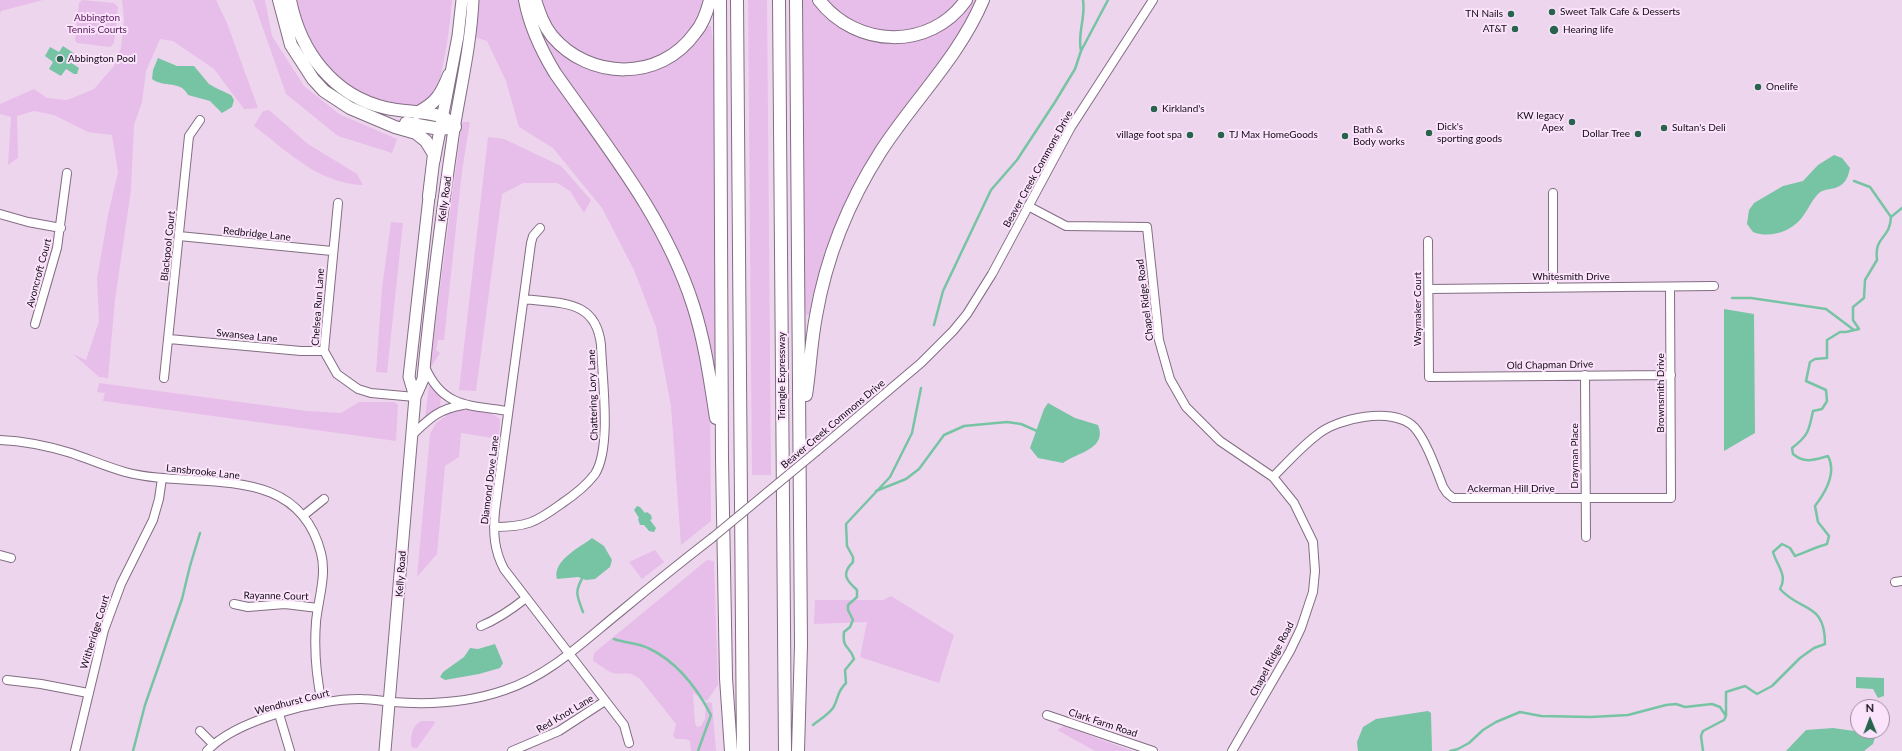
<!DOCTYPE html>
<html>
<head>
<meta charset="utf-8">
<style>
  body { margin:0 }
  #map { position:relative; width:1902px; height:751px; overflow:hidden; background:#eed5ee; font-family:Lato,sans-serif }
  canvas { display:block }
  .north { position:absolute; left:1850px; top:699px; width:40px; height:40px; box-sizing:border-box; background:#fbe3fc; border:1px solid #9e8d9f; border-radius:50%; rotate:359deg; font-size:11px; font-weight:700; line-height:16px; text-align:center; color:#120b13 }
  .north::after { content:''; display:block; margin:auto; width:14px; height:18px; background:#28634d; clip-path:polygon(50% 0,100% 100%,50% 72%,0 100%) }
</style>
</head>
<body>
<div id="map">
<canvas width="1902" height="751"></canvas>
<div class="north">N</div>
</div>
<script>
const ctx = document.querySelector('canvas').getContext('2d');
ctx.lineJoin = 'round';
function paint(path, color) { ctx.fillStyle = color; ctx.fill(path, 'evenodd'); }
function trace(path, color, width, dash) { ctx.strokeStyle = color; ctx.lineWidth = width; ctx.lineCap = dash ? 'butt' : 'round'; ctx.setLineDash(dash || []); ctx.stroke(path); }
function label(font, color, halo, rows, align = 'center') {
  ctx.font = font + ' Lato,sans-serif'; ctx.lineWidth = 4; ctx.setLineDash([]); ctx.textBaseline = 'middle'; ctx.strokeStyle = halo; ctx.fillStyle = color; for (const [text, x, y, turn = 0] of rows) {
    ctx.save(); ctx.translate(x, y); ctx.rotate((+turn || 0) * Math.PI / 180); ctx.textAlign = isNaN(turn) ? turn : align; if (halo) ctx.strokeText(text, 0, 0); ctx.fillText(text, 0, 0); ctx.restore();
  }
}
paint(new Path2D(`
  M0,0H43L1,11L0,14Z
  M82,0L114,3L118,7L114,43L110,47L77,43L75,40L79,3Z
  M122,0H216L227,23L258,108L244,109L214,69L173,41L160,39L146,71L142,102L134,125L131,190L115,300L108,378L99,377L73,354L86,360L99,321L97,279L108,215L118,172L112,135L88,132L54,115L34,111L17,116L18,158L8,165L11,117L0,114V104L34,89L47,98L67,100L94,89L114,66L121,48L124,19Z
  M253,0H265L272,36L304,86L339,114L397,139L392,153L338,136L286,94Z
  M295,0H452C450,26 446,53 440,79C439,83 438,90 436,93C418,122 359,94 339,79C332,73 324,64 318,56C306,39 301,20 295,0Z
  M477,0H520L552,78L572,108L598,142L652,224L675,274L691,316L702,363L710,405L711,521L681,545L671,406L656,327L634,270L602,208L553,148L519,127L506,81L487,41L474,37Z
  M539,0H706C701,14 696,27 686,38C656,72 596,74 564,42C551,30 546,16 539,0Z
  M748,0H767L771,475H752Z
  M801,0H814L887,42L962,13L972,0H977L962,31L871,158L812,314L806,315L803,288Z
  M826,0H960C954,6 947,14 940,19C913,38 867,37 841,16C835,12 831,5 826,0Z
  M706,26H711L715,59L717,370H713L657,212L616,148L562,76L540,35L544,33L564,56L580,65L601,72L639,73Z
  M269,110L308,144L357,174L363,185C321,184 290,154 258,129L254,126L263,111Z
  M462,122H470L462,171L444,340H438L436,350L440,353L431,367V356Z
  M488,137L504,139L561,166L591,200L584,213L570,191L557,183H523L502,194L476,391L459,390Z
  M391,222L403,223L387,373L376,372L382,288Z
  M99,383L307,411L341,413L359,402H394L398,405L396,441L103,401L105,393L97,392Z
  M429,385L441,397L440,407L425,417Z
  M452,410C467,409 487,409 500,419L499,439L461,433L459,457L445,466L437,554L417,577L430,434L436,423L446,416L444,413Z
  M655,550L664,562L642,579L629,562Z
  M707,560L714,561L718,685L707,701L693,693L695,723L697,727L701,726L705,719L706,703L709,702L712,703L716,751H691L690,741L686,739H676L673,736L676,724L641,680C627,668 621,677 610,672C604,669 599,664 593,661L594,653Z
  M891,596L954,635L939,683L860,657L867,622L814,624L815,600H883Z
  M421,721H434L435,723L417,748H414L411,746C411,736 411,727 421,721Z
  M1064,726L1127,749L1134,751H1095L1057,730Z`), '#e7bde9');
paint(new Path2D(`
  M63,46L75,54L70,62L79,68L77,74H74L66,69L61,76L49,69L53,62L45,56L50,47L59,52Z
  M158,58L177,66H194L209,84L216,88L231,95L234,100L232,107L222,113L210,101L188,95C181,80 164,88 152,79L153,70Z
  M1834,155L1842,158L1850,168C1845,196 1826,184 1817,195C1810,203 1806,214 1799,221C1787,233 1769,238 1753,232L1747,224L1749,210L1754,203L1783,186L1803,181L1818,165Z
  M1724,309L1754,314L1755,433L1724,451Z
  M1048,403L1075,418L1098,425C1108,449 1076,453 1063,463L1038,458L1030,448L1044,409Z
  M637,506L640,507L645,513L647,512L651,515L652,519L650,520L656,528L654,532L649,531L644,525H640L638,519L639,518L634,510Z
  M592,538L604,546L612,560L610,567L595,579L586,580L578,577L557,579C552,561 579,548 592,538Z
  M495,644L503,663L500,668L479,674L445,680L440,677L443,672L464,657L470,648L478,649Z
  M1856,677L1884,678V696L1878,698L1873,689L1856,688Z
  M1428,711L1431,713L1432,751H1358L1357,742L1363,727L1376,719Z
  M1833,728L1876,734L1873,744L1864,751H1786L1806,730Z`), '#77c4a4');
trace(new Path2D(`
  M1081,51C1077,34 1086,17 1083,0
  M1854,181L1870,187L1891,217
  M1732,298H1751L1826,309L1854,330
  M934,325L943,291L991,190L1017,160L1055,102L1075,69L1081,51L1108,0
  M876,491L906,479L919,469L944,435L964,426L1007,422L1021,424L1037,431
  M583,612C577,596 574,592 583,577
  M614,639C625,643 638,643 648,648C676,661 697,688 711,715L698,751
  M813,725C819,720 828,715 833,708C839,698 836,693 846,683L845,670L854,659C850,645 842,650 844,632L850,627L853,620L848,610V605L857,597V590C846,580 841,574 853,562V557L847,546L846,524L890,477L912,433L921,388
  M133,751L145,705L182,599L190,566L200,533
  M1450,751L1458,749L1469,743L1483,730L1496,722L1520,712L1541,716L1591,717L1628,715L1666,705L1676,704L1685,707L1712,704L1720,707L1726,716
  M1703,751L1701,736L1703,731L1724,720L1726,716V692L1745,686L1757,694L1772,686L1800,658L1814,648L1825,644C1825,602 1802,613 1780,589C1788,575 1777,566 1773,552L1782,544L1790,548L1795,556C1806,552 1816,547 1827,544L1829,536L1818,522L1815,506C1825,493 1837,473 1828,456C1814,460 1805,464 1793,454L1792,448C1808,436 1809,431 1813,411L1822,409L1827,401L1826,390L1806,381L1810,362L1815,359L1827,358V340L1840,332H1846L1859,329L1853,320V307L1864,298L1865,280L1877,260C1874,235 1890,240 1891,217L1902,208`), '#77c4a4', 2.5);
const minor = new Path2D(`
  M338,203L324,351L337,374L358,389L371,393L415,397
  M1028,206L1066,226L1147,227L1159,340L1170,379L1186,407L1220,441L1273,477L1294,503L1313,542L1315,571L1313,592L1301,628L1290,651L1232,751
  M0,214L28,222L61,228
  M540,228L533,236L531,243L495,511C493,533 494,550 504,569L624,725L629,743
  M179,236L332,251
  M1428,241L1429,377L1671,375
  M1553,287V193
  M1429,289L1714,286
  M35,324L57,248L67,173
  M169,339L301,351H324
  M425,367C443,408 469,405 508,411
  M1585,375L1586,537
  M164,378L189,136L200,120
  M411,436C429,419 438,409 463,405
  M0,440C24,441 48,446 71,453C89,459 107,467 125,472C195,491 297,459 321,553C327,575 318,600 316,622C314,649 316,676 322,703
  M817,451L921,363L953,331L967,314L992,274L1071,127L1153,0
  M1273,477C1287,463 1301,447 1317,435C1337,418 1393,406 1414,427C1426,440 1436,469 1443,487L1447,493L1453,498H1671L1670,287
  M304,515L324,499
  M494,527C526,527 535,523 561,504C573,496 586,486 595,474C612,447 602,378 601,345C596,299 561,304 524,299
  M0,555L11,558
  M1895,582L1902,581
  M234,604L248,607L285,604L318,608
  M481,626C498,619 511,610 526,598
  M7,680L41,684L88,693
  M279,714L290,751
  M1047,715L1153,751
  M200,731L213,744
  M75,751L104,630L121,584L153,520L159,499L162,478
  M207,751C235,720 320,698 362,699C372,699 382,701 392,702C431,705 468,703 505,690C550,675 584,641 620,612C650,587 681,562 712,538
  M512,751L559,731L605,701`);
const major = new Path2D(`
  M434,161L458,36L462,0
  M415,397L423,379C431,296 442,212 454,129C461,86 471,44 473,0
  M385,751L415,397L409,377L430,188`);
const highway = new Path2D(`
  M279,0L291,45L313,79L324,91L350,108L395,127L416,133L426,141L434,154L429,196
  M290,0C300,51 333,96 386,108C403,112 423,111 440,116C445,117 451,123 455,127
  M525,0C530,27 541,50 555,73C607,147 665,218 693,305C705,342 710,380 716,418
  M535,0C539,12 543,25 552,36C589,80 660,82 695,33C703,24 707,12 710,0
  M720,0L722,459L726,678L731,751
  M737,0L743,751
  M779,0L785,751
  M796,0L801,645L798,751
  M819,0C856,48 930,51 966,0
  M417,113C436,103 441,95 449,75
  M406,123L440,129L455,127
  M806,395C810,369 811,342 816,316C826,258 849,201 881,151C914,100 959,57 983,0`);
trace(minor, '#826d83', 10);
trace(major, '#826d83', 13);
trace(highway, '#826d83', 14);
trace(minor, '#fff', 8);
trace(major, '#fff', 11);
trace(highway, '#fff', 12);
const minorBridge = new Path2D(`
  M712,538L817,451`);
trace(minorBridge, '#826d83', 10, []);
trace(minorBridge, '#fff', 8);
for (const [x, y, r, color] of [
  [1552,12,4,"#28634d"],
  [1511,14,4,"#28634d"],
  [1515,29,4,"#28634d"],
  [1554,30,5,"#28634d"],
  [60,59,4,"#28634d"],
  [1758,87,4,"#28634d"],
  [1154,109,4,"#28634d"],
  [1572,122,4,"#28634d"],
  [1664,128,4,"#28634d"],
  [1429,133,4,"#28634d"],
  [1638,134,4,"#28634d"],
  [1190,135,4,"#28634d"],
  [1221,135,4,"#28634d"],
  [1345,136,4,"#28634d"]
]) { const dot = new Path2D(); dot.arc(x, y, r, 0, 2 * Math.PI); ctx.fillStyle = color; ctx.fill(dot); trace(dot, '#fbe3fc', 1.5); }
label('10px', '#120b13', '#fbe3fc', [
  ["Sweet Talk Cafe & Desserts",1560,12],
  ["TN Nails",1503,14,"right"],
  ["AT&T",1507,29,"right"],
  ["Hearing life",1563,30],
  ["Abbington Pool",68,59],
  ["Onelife",1766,87],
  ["Kirkland's",1162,109],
  ["KW legacy",1564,116,"right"],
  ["Apex",1564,128,"right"],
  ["Dick's",1437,127],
  ["sporting goods",1437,139],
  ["Sultan's Deli",1672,128],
  ["Bath &",1353,130],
  ["Body works",1353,142],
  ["Dollar Tree",1630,134,"right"],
  ["village foot spa",1182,135,"right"],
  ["TJ Max HomeGoods",1229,135]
], 'left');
label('10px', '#5d2361', '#fbe3fc', [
  ["Abbington",97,18],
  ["Tennis Courts",97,30]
]);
label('10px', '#120b13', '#fbe3fc', [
  ["Beaver Creek Commons Drive",1038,169,-61],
  ["Kelly Road",445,199,-82],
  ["Redbridge Lane",257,234,6],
  ["Blackpool Court",168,246,-84],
  ["Avoncroft Court",39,273,-75],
  ["Whitesmith Drive",1571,277],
  ["Chapel Ridge Road",1145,300,-97],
  ["Chelsea Run Lane",318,307,-86],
  ["Waymaker Court",1418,309,-90],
  ["Swansea Lane",247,336,6],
  ["Old Chapman Drive",1550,365,-1],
  ["Triangle Expressway",782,376,-90],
  ["Brownsmith Drive",1661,393,-90],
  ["Chattering Lory Lane",593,395,-92],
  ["Beaver Creek Commons Drive",833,424,-40],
  ["Drayman Place",1575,456,-90],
  ["Lansbrooke Lane",203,472,6],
  ["Diamond Dove Lane",490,480,-83],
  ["Ackerman Hill Drive",1511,489],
  ["Kelly Road",401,574,-86],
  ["Rayanne Court",276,596,1],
  ["Witheridge Court",95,632,-73],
  ["Chapel Ridge Road",1272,659,-62],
  ["Wendhurst Court",292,702,-14],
  ["Red Knot Lane",565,714,-31],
  ["Clark Farm Road",1103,723,18]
]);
</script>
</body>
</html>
